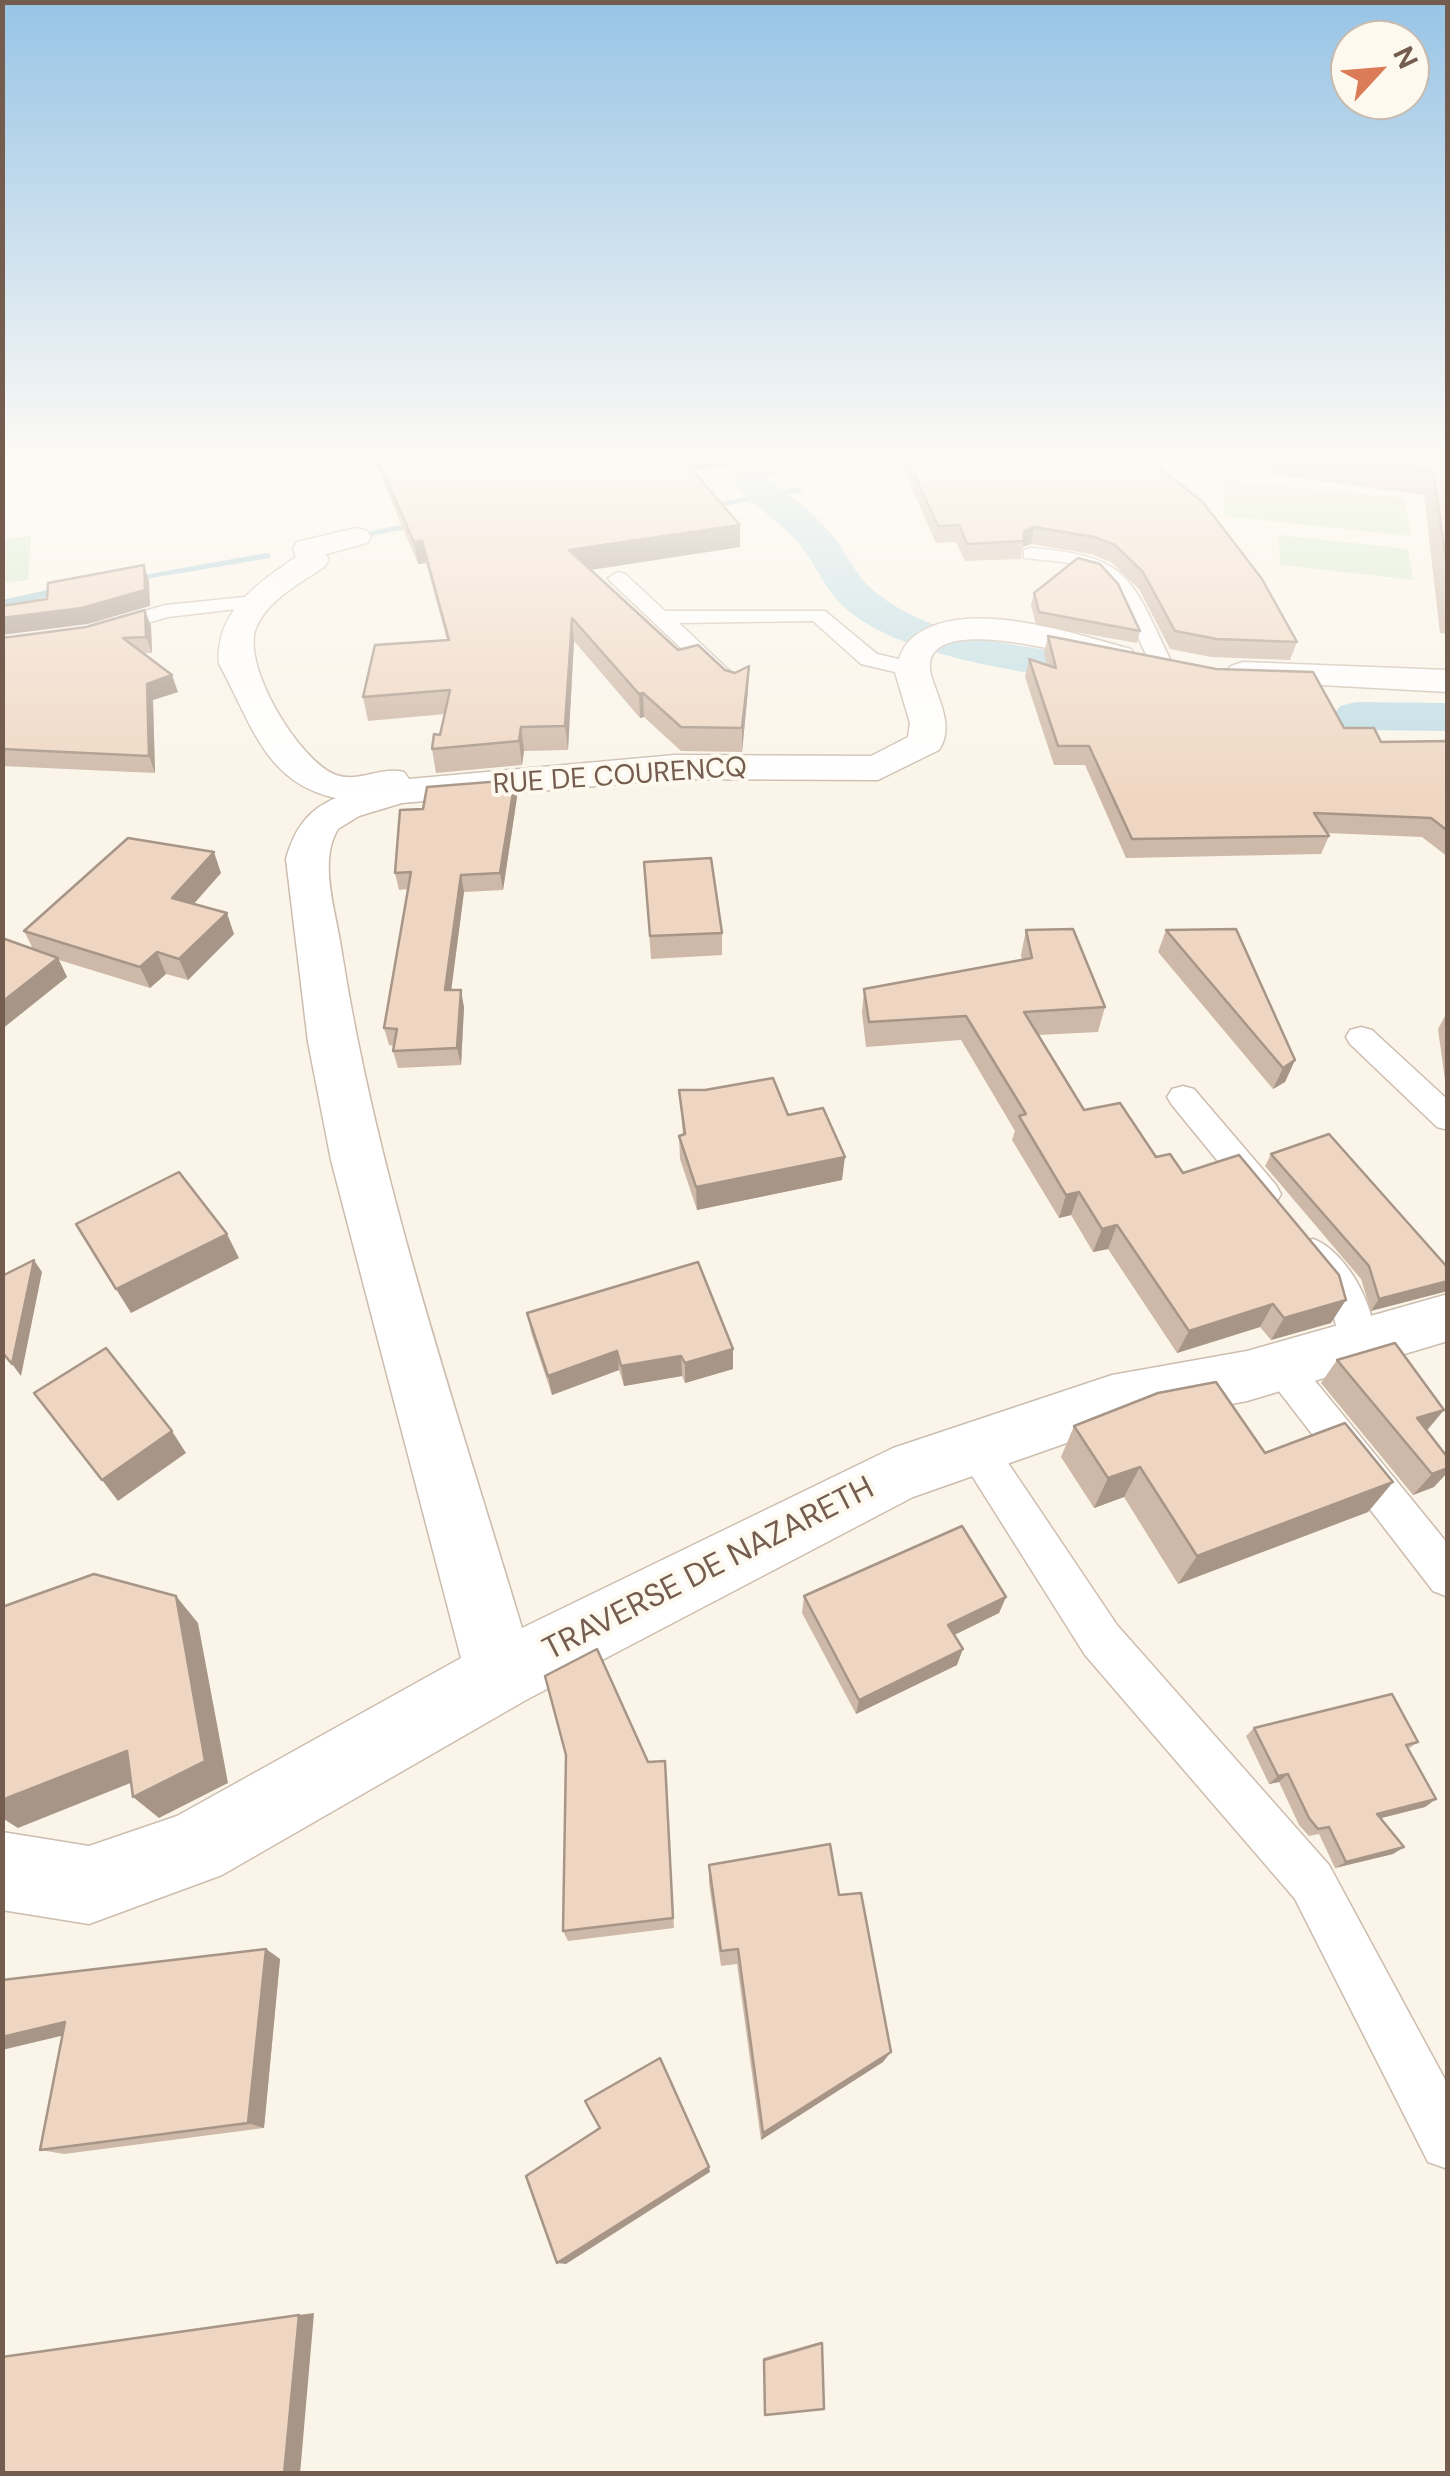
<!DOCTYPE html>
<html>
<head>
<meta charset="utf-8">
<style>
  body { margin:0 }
  #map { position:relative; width:1450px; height:2476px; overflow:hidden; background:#fbf5e9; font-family:"DM Sans",sans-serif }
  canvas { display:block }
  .frame { position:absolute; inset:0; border:5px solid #745d4e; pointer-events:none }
  .north { position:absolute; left:1330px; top:20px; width:100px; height:100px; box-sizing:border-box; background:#fef9ef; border:2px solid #c7bbaf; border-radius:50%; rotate:64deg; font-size:28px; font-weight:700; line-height:40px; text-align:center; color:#745d4e }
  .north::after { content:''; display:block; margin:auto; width:35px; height:45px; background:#dc7b57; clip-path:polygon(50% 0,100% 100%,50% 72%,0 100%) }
</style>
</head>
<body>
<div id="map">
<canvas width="1450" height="2476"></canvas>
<div class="frame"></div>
<div class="north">N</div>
</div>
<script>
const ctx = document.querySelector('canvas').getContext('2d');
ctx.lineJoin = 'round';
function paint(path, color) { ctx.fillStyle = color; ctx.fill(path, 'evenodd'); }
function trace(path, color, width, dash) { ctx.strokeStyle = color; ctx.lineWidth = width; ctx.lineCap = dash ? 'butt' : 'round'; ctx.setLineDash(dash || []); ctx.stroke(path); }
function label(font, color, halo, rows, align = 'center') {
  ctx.font = font + ' "DM Sans",sans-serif'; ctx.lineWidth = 8; ctx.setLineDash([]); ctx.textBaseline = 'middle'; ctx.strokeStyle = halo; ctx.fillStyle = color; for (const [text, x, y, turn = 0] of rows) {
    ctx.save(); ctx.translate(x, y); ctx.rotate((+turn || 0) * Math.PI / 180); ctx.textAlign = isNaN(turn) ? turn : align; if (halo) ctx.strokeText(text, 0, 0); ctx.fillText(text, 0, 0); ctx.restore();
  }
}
paint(new Path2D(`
  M1224,480L1404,498L1411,536L1223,516Z
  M1279,535L1408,549L1413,580L1280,565Z
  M31,536L28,580L3,583V540Z`), '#d3e8c8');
paint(new Path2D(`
  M797,487L801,488V492L696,511L691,508Z
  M428,519L432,520V524L344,541L338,538Z
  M266,553L270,554V558L122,583L116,580Z
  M74,584L78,586V590L2,607V600Z`), '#a5cbd5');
paint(new Path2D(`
  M760,456H806L801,463L769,479C791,497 815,513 832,535C846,552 856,576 873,590C943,650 1065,646 1150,668L1157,677L1150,686L1135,690C1053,675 906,663 844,607C823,588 814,559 795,539C777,519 749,504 734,482L743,463Z
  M1356,702L1448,703V731L1356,730L1340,726L1333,716L1340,706Z`), '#bedde4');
const lane = new Path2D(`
  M1031,548C1132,556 1131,579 1172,663L1169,668L1161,670L1150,663L1118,594L1099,573L1064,562L1024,558V550Z
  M618,572L625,574L665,611H825L877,654L920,664L923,669L912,676L861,664L813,621L679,623L738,679L727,686L719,684L611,582L608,578Z
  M255,596L265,602L262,606L168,617L104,635L93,629L96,624L166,605Z
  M1361,1027L1372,1030L1448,1100V1130L1437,1127L1350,1044L1346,1037L1350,1030Z
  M1183,1086L1194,1089L1276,1185L1281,1194L1276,1203L1264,1207L1252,1203L1172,1105L1167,1097L1172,1089Z
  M1313,1239C1347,1250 1387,1322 1370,1355L1357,1359L1344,1355L1328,1296L1295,1253L1301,1243Z
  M1281,1350L1294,1355L1448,1544V1597L1433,1591L1268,1377L1262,1366L1268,1355Z
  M976,1431L990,1436L1117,1625L1329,1865L1448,2085V2169L1428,2162L1295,1899L1085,1655L962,1460L956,1448L962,1436Z`);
const street = new Path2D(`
  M356,528L367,531L371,537L367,543L326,554L329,560L324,567C301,583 267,600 256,628C241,665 299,761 336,775C358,783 381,766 404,772L409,779L675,755L871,756L908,737L910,723L894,669C899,660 902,648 909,641C958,593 1074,634 1131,649L1136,656L1131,663L1119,666C1093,660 914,604 931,675C938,699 955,727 939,750L878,780L675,779L402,803L359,816L338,829C318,861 336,912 341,947C377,1179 455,1403 522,1628L893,1448L1112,1375L1247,1351L1448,1294V1341L1247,1401L1112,1427L913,1497L526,1700L222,1875L89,1924L2,1910V1832L89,1846L177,1816L461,1658L331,1160L308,1042L286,859C294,830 307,810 336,798C264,783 251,721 219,664C215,611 257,584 296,557L293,549L297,542Z
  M1243,662L1448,670V692L1231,680L1225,673L1231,666Z`);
trace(lane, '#cdbdaf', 3);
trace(street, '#cdbdaf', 3);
paint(lane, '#fff');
paint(street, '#fff');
paint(new Path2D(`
  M374,456H741V464L693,471L740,547L590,570L678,650L735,673L749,666L748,690L742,752L681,751L644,717L640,718L574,641L568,750L524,751L522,765L436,773L432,749L440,735L445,714L368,721L363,697L447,640L426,563L418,564L376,465Z
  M905,456H1143L1297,642L1290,660L1211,657L1170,649L1139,589L1111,562L1091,554L1031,544L1023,547L1021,559L965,561L956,542L936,543L904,471Z
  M1274,456H1448V634L1440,633L1424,495L1269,474Z
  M1034,593L1140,631L1137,643L1036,625L1031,605Z
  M151,626L152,653H144L178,692L153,700L155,773L2,766V638Z
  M1048,636L1344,728L1381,742L1448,741V857L1422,837L1327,833L1329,836L1321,854L1126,858L1085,765H1054L1025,677L1029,659L1047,665L1044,654Z
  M515,780L517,797L503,890L464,892L451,990L464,1007L461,1065L398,1068L393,1051L394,1046L389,1045L384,1028L408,889L399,890L395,873Z
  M644,862L722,933V955L651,959Z
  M221,873L194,904L234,934L188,980L166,974L150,988L59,960L67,977L2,1029V938L33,949L24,931Z
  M1026,930L1105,1007L1098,1032L1038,1035L1084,1110L1183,1173L1331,1323L1271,1340L1260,1327L1177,1353L1108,1249L1093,1252L1071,1215L1059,1218L1012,1140L1015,1131L961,1040L866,1047L862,1013L864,989L1022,960L1021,955Z
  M1166,930L1295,1060L1285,1082L1273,1089L1158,952Z
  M1448,1015V1094H1447L1438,1029L1445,1016Z
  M679,1090L788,1115L842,1180L697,1210L680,1159L679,1136L683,1135Z
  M1271,1154L1448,1268L1371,1311L1361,1279L1265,1166Z
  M527,1313L733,1349V1369L685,1383L682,1376L624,1386L619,1370L552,1395L531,1332Z
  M1337,1360L1444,1410L1427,1431L1434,1487L1413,1495L1321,1383Z
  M1074,1426L1265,1453L1393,1482L1368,1512L1178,1584L1124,1497L1094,1508L1061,1457Z
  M804,1596L1006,1597L999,1613L954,1635L957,1665L856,1714L802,1613Z
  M1254,1728L1418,1742L1408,1749L1436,1799L1425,1807L1380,1818L1404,1847L1393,1854L1335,1868L1319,1834L1309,1836L1299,1825L1279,1782L1269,1784L1246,1736Z
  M648,1762L666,1775L674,1928L568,1941L563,1931Z
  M709,1865L839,1895L883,2062L761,2140L737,1964L721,1966L709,1883Z
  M266,1949L280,1959L264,2128L64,2154L40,2150L62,2036Z
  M820,2342L822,2343L765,2415L763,2358Z`), '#ceb8a7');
paint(new Path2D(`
  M677,456H741V464L677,472Z
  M740,525V547L571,573L569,550Z
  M1034,527L1031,544L1023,547L1024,531Z
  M422,541L426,563L418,564L414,542Z
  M144,565L149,581L150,606L88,624L2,635V618Z
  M145,610L151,626L152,653L146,637Z
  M572,618L574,641L568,750L565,726Z
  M749,666L748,690L742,752V728Z
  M172,675L178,692L153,700L155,773L149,756L147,684Z
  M643,693L644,717L640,718L639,694Z
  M521,727L524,751L522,765L519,741Z
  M515,780L517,797L503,890L500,873Z
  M214,852L221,873L180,919L172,898Z
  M461,875L464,892L449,1007L445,990Z
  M227,913L234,934L188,980L179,959Z
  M157,952L166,974L150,988L140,967Z
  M58,958L67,977L2,1029V1002Z
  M461,990L464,1007L461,1065L457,1048Z
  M1295,1060L1285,1082L1273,1089L1283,1068Z
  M845,1157L842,1180L697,1210L696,1187Z
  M1079,1192L1071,1215L1059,1218L1066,1195Z
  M1117,1225L1108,1249L1093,1252L1102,1229Z
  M227,1234L239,1258L131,1313L116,1289Z
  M34,1260L42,1272L21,1376L12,1364Z
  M1448,1281V1291L1371,1311L1379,1299Z
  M1346,1300L1331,1323L1271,1340L1284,1318Z
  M1273,1304L1260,1327L1177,1353L1189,1331Z
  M733,1349V1369L685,1383V1363Z
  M617,1351L619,1370L552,1395L548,1376Z
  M681,1356L682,1376L624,1386L621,1366Z
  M1444,1410L1425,1432L1417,1418Z
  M172,1431L186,1453L118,1501L102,1480Z
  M1140,1467L1124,1497L1094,1508L1108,1478Z
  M1448,1468V1472L1434,1487L1413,1495L1432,1474Z
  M1393,1482L1368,1512L1178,1584L1197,1556Z
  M176,1596L198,1623L228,1783L159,1818L133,1797Z
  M1006,1597L999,1613L942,1641L948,1625Z
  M963,1649L957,1665L856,1714L859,1700Z
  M127,1751L153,1774L18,1828L2,1818V1800Z
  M1288,1774L1279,1782L1269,1784L1278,1776Z
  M1436,1799L1425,1807L1366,1822L1377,1814Z
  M1404,1847L1393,1854L1335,1868L1346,1862Z
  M266,1949L280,1959L264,2128L248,2123Z
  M65,2022L86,2030L2,2050V2037Z
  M891,2052L883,2062L761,2140L763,2133Z
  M709,2167L710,2172L566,2264L557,2263Z
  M314,2313L300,2474H284L299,2315Z`), '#a79688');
const building = new Path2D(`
  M376,456H680L740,525L569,550L678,650L698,645L725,670L735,673L749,666L742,728L681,727L643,693L639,694L572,618L565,726L521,727L519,741L432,749L434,734L440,735L450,690L363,697L375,645L449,640L422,541L414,542Z
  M906,456H1143L1202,501L1262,579L1297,642L1217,639L1175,631L1143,572L1115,545L1094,537L1034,527L1024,531V541L967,544L959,525L938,526Z
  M1321,456H1448V574L1433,470Z
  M1078,558L1100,564L1118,584L1140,631L1039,612L1034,593Z
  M144,565L145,590L82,608L2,618V606L47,599L48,583Z
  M145,610L146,637L123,638L172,675L147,684L149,756L2,749V638L86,627Z
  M1048,636L1216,669L1313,672L1344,728H1374L1381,742L1448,741V831L1431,818L1314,813L1329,836L1132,839L1089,746H1058L1029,659L1056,668Z
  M515,780L500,873L461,875L445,990H461L457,1048L393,1051L397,1029L384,1028L411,872L395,873L400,810L423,809L427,787Z
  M128,838L214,852L172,898L227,913L179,959L157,952L140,967L24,931Z
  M711,858L722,933L650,936L644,862Z
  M1073,929L1105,1007L1024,1012L1084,1110L1120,1103L1156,1157L1170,1154L1183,1173L1239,1155L1339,1275L1346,1300L1284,1318L1273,1304L1189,1331L1117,1225L1102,1229L1079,1192L1066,1195L1019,1116L1026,1114L966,1016L869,1022L864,989L1032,958L1026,930Z
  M1236,929L1295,1060L1283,1068L1166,930Z
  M2,938L58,958L2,1002Z
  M773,1078L788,1115L823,1108L845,1157L696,1187L679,1136L685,1134L679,1090H705Z
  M1329,1134L1448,1268V1281L1379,1299L1369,1266L1271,1154Z
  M179,1172L227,1234L116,1289L76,1224Z
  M34,1260L12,1364L2,1352V1276Z
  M698,1262L733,1349L685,1363L681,1356L621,1366L617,1351L548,1376L527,1313Z
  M1395,1343L1444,1410L1417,1418L1448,1458V1468L1432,1474L1337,1360Z
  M106,1348L172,1431L102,1480L34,1393Z
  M1216,1382L1265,1453L1345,1423L1393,1482L1197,1556L1140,1467L1108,1478L1074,1426L1158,1393Z
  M962,1526L1006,1597L948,1625L963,1649L859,1700L804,1596Z
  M94,1574L176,1596L205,1761L133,1797L127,1751L2,1800V1607Z
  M597,1649L648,1762L665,1761L673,1918L563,1931L566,1755L545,1676Z
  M1392,1694L1418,1742L1406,1745L1436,1799L1377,1814L1404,1847L1346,1862L1329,1827L1318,1829L1309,1818L1288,1774L1278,1776L1254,1728Z
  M830,1844L839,1895L861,1893L891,2052L763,2133L738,1949L721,1951L709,1865Z
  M266,1949L248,2123L40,2150L65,2022L2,2037V1980Z
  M660,2058L709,2167L557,2263L526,2176L600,2128L585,2101Z
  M299,2315L284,2474H2V2357Z
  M822,2343L824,2409L765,2415L764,2360Z`);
paint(building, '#efd6c2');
trace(building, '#a79688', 2.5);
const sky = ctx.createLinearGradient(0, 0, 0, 802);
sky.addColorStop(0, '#97c4e6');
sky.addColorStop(0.57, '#fdfaf5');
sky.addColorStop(1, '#fdfaf500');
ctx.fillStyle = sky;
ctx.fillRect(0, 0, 1450, 802);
label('28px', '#745d4e', '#fef9ef', [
  ["RUE DE COURENCQ",620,777,-4]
]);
label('32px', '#745d4e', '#fef9ef', [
  ["TRAVERSE DE NAZARETH",709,1570,-27]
]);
</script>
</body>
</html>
